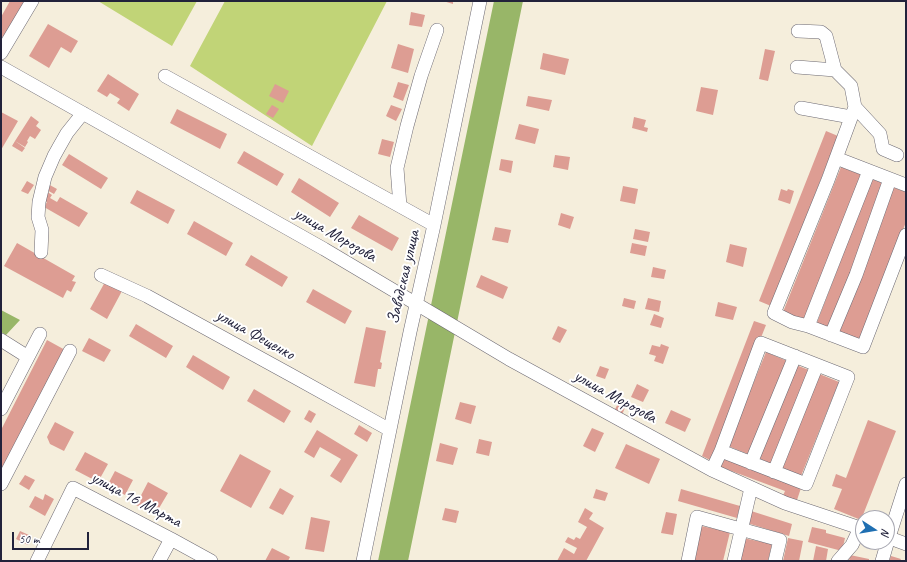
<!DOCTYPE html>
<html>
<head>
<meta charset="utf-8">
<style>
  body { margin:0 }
  #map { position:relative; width:907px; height:562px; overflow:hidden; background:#f5eedc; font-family:Caveat,sans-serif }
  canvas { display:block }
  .frame { position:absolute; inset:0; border:2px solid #22223b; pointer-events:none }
  .north { position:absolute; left:855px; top:510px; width:40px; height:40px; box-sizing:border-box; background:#fff; border:1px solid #a7a7b1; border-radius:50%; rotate:102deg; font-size:11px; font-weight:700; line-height:16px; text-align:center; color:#22223b }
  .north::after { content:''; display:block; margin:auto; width:14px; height:18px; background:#1f6fb2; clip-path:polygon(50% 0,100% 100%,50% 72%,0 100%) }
  .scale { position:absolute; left:12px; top:532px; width:77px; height:18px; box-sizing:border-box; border:2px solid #22223b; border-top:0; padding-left:5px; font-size:12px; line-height:14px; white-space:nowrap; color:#22223b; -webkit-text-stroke:3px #fff; paint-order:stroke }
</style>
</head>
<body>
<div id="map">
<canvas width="907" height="562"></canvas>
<div class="frame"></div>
<div class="north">N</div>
<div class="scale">50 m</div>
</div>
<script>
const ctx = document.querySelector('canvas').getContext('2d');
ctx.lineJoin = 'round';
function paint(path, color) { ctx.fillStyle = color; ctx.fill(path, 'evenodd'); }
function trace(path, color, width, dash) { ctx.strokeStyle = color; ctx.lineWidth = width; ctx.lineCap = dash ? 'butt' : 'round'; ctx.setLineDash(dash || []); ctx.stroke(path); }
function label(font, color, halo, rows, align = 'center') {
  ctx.font = font + ' Caveat,sans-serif'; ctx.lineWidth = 4; ctx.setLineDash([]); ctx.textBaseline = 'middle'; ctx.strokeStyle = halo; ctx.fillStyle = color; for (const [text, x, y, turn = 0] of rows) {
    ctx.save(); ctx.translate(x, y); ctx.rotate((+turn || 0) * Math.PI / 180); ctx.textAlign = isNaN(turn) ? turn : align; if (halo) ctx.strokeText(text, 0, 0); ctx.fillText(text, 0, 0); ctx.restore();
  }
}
paint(new Path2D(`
  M98,1H197L172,46Z
  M225,1H387L312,146L190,66Z`), '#c1d477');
paint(new Path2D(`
  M494,1H523L408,561H378Z
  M1,310L20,320L6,335L1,332Z`), '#98b668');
paint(new Path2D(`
  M10,1H29L7,39L1,36V17Z
  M443,1H453V4Z
  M411,12L425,15L422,27L409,25Z
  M48,24L78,41L71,53L61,47L49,68L29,56Z
  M398,44L414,49L408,73L391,68Z
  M765,49L775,51L768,81L759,79Z
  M543,53L569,59L565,75L540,69Z
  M108,74L139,94L129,111L117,103L120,99L110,93L107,97L97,91Z
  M398,82L409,85L403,101L393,97Z
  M275,84L289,91L283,103L269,96Z
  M701,87L718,90L713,115L696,111Z
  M528,96L552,100L549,111L526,106Z
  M272,105L279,109L273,118L266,114Z
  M391,105L402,109L396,121L386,116Z
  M177,109L227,134L220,149L170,123Z
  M1,112L18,121L1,150Z
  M31,116L39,122L36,126L41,130L35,139L30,136L27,141L28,142L25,147L15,141Z
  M634,117L646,120L644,127L648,128L647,132L632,128Z
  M519,124L539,129L535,144L515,139Z
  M826,131L838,136L771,306L759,301Z
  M382,139L394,142L390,157L378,154Z
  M15,141L25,148L22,152L12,146Z
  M244,151L284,174L277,186L237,163Z
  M69,154L108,178L101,189L62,165Z
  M555,155L570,157L568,170L553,167Z
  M501,159L513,161L511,173L499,170Z
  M841,167L862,175L804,320L783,312Z
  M299,178L339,203L330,217L291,192Z
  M872,179L885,184L828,330L816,325Z
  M27,181L34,185L28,194L21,191Z
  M48,184L57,189L54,194L45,189Z
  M623,186L638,189L635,204L620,201Z
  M892,187L906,192V222L859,343L836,333Z
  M781,189L787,191L788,189L794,191L790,204L778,200Z
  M137,190L175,210L168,224L130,203Z
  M46,191L52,195L50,198L57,202L60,197L88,213L79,227L44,207L47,202L41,199Z
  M561,213L574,217L570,229L558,225Z
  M359,215L399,238L392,251L351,228Z
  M194,221L233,243L226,256L187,234Z
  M495,227L511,230L508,243L492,240Z
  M635,229L650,232L648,242L633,239Z
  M17,243L75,276L72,281L76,282L71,292L67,290L63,298L4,266Z
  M632,243L647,246L645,256L630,253Z
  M730,244L747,248L743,267L726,262Z
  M251,255L288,277L282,287L245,265Z
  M653,267L666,270L664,279L651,277Z
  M481,275L508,287L503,299L476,287Z
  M105,282L122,291L107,319L90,309Z
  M313,289L352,311L345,324L306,302Z
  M624,298L636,301L634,309L622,306Z
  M648,298L661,301L659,312L645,309Z
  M718,302L737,307L733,320L715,316Z
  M654,314L664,318L661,328L650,325Z
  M754,321L766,325L712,461L702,456Z
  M136,324L173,346L166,358L129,336Z
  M558,326L567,330L560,343L552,339Z
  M366,327L386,331L380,362L382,363L381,369H378L375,387L354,383Z
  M89,338L111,350L104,362L82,351Z
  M47,340L67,351L1,480V430Z
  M661,344L669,347L663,364L654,361L656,356L649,354L652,345L660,347Z
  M766,352L787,361L750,455L728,446Z
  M193,355L230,377L223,390L186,367Z
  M796,365L809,370L771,464L758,458Z
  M600,366L609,369L605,379L596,376Z
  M817,373L839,382L801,476L780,467Z
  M637,384L649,390L643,402L631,397Z
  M254,389L291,411L284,423L247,401Z
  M460,402L476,406L471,424L455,419Z
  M619,402L626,405L622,415L614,411Z
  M309,410L316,414L311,423L304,419Z
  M671,410L691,419L685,432L665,423Z
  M868,420L896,431L861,520L834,509L842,489L832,486L836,474L846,478Z
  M55,422L74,432L64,451L50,444L47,437Z
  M359,425L372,433L367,442L354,434Z
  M592,428L604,433L595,452L583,446Z
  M317,430L358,455L341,483L330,476L341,459L320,447L314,458L304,452Z
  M479,439L492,442L489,456L476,453Z
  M440,443L458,448L453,465L436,461Z
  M626,444L660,459L649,484L615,468Z
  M85,452L108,464L98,482L75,470Z
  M240,454L271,471L251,508L220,491Z
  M721,456L802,485L796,503L782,498L785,491L718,466Z
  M115,471L133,480L125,495L107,486Z
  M25,475L35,480L29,490L19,484Z
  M148,482L168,493L155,515L136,505Z
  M280,488L294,496L283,515L269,508Z
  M596,489L608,493L605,501L593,498Z
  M681,489L740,506L737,518L678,501Z
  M45,494L54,499L45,516L29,507L35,496L43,500Z
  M445,508L459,511L456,523L442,520Z
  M585,508L593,513L589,519L604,528L586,561H557L564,548L574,554L577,548L565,542L568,537L574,540L576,537L580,539L587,527L578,522Z
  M748,510L792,524L789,536L744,522Z
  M666,512L677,514L673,535L661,533Z
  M311,517L330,521L324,552L305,549Z
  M701,526L730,532L723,561H693Z
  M812,527L826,530V533L845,538L842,551L808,542Z
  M20,531L31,536L29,540L30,541L28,545L16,539Z
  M743,538L772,544L768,561H738Z
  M788,538L803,541L799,561H783Z
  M816,546L828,549L826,561H813Z
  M272,548L290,557L288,561H265Z
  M850,555L869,559V561H849Z
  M891,556L901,559L900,561H889Z`), '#dd9d93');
const minor = new Path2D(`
  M798,31L821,32L826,36L835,70L851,86L855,107L828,180L774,313L792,322L808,326
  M1,53L32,1
  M1,67L324,249L509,359L712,470L785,503L863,529
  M797,67L835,70
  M165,76L434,225
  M855,107L880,134L883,149L897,155
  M801,108L851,117
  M836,158L906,185
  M869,171L808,326L863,347L906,235
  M400,206L397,168L407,126L421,76L437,30
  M41,252L42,230L38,217L39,202L45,177L54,156L59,147L67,133L83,113
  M101,275L147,296L291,375L390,430
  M831,335L856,275L890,179
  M1,340L28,357L1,409
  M28,357L40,334
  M751,463L795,356
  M712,470L721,451L761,343L848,377L806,484L721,451
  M774,472L817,365
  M1,484L70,351
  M887,537L906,544
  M37,561L73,488L171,539L211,561
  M159,561L171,539
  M363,561L410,332L434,225L480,1
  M688,561L697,517L780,540L775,561
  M734,561L751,488
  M838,561L852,545L860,528
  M882,561L889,537L906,484`);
trace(minor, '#6c6973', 14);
trace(minor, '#fff', 13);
label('17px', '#22223b', '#fff', [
  ["улица Морозова",335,235,30],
  ["Заводская улица",404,277,-77],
  ["улица Фещенко",255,335,29],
  ["улица Морозова",615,397,29],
  ["улица 16 Марта",136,500,28]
]);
</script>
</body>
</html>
